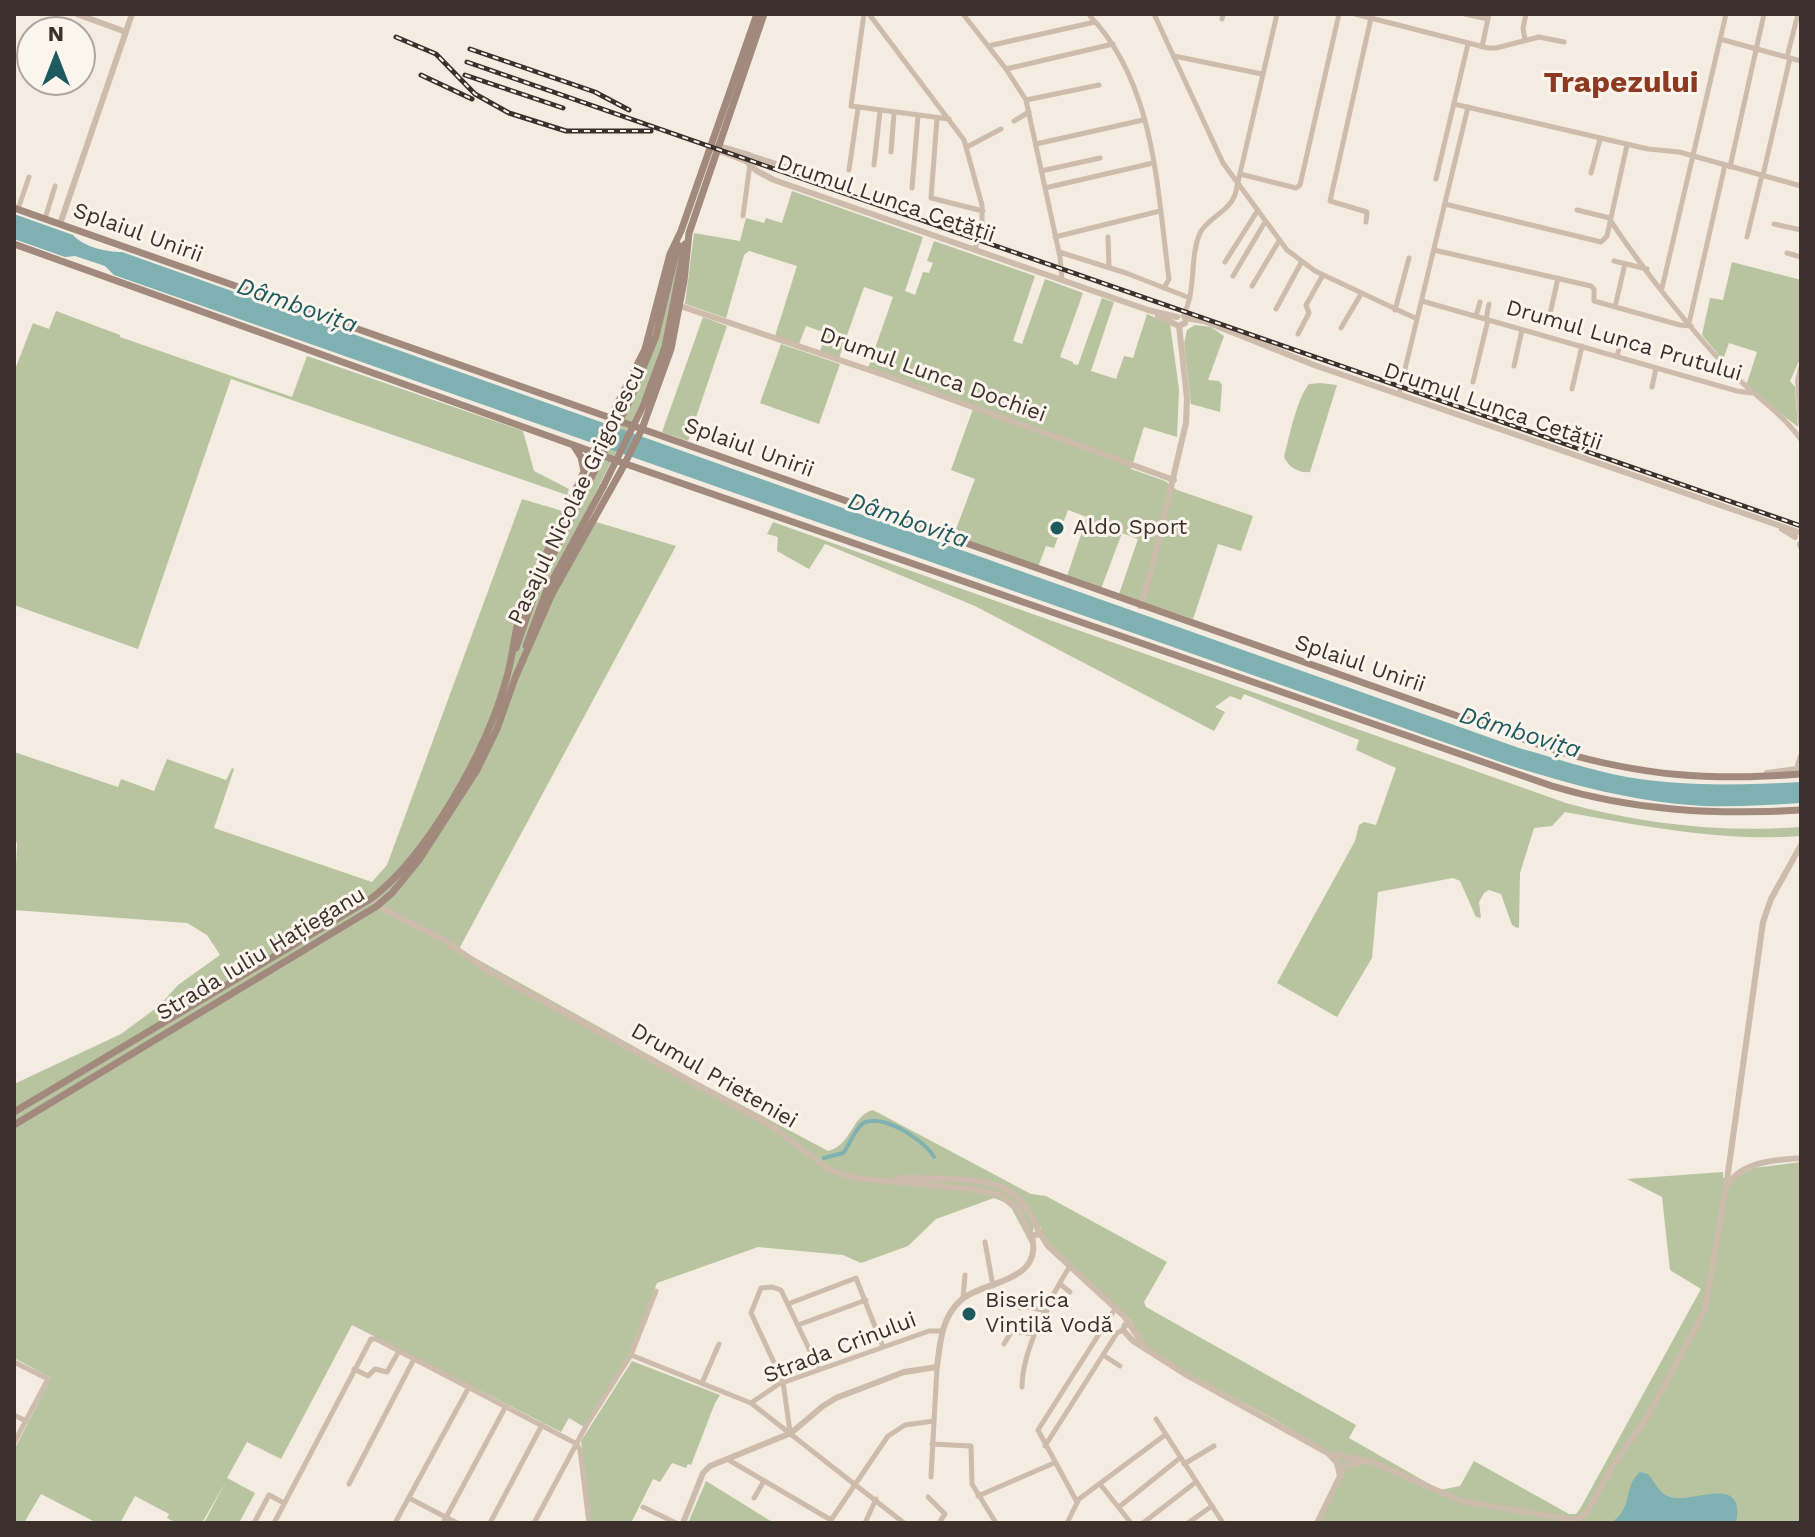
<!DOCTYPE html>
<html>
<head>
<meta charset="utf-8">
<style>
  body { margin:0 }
  #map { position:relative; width:1815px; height:1537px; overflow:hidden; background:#f4ebe1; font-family:"Work Sans",sans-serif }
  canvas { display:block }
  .frame { position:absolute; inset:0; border:16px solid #3b302b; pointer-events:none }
  .north { position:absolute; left:16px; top:16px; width:80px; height:80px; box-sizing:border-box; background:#fbf5ee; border:2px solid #aea6a0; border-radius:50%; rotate:0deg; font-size:22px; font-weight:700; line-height:32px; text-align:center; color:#3b302b }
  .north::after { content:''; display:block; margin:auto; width:28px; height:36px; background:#1f5a5e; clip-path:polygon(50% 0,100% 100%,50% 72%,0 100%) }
</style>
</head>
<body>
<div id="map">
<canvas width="1815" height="1537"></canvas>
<div class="frame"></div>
<div class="north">N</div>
</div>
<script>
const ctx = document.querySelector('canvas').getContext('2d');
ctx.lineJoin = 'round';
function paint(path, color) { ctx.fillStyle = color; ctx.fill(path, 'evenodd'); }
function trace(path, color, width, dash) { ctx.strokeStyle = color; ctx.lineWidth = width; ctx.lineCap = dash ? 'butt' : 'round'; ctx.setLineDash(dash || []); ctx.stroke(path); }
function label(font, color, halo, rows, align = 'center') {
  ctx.font = font + ' "Work Sans",sans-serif'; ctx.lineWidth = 6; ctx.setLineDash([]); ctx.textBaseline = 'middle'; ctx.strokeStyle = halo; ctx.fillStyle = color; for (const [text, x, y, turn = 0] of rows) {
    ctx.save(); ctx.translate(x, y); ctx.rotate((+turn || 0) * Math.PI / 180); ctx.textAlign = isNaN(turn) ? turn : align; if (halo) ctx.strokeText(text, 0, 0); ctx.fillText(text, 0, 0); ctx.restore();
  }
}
paint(new Path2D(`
  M792,191L923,237L905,291L915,295L923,272L929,273L933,263L927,261L934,241L1035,276L1013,341L1022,344L1045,279L1083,293L1060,357L1073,362V364L1078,365L1102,298L1114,302L1091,371L1116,379L1124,356L1133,358L1147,314L1170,324L1179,389L1177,437L1144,427L1131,469L1165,481L1177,490L1253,516L1241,551L1218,544L1193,619L1119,594L1138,539L1122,533L1101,589L1067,576L1087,517L1068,510L1054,548L1046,546L1038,567L953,537L975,479L951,470L974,406L868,368L893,297L864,287L839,358L820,351L826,333L806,326L799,344L775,336L797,266L749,251L744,255L726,318L685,304L694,233L740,241L746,218L764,223L766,218L782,223Z
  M682,243L661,353L651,382L583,518L676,546L459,949L689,1077L828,1151C851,1146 852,1115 873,1110L1031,1194L1046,1196L1167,1262L1144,1302L1146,1307L1356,1425L1349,1438L1440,1490L1460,1486L1474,1461L1569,1514H1576L1580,1509L1701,1289L1670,1270L1662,1197L1627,1179L1723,1172V1178H1735L1754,1168L1801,1162V1523H1319C1324,1512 1339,1489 1340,1479C1344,1437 1165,1375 1137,1337C1134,1332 1135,1326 1131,1320L1048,1245L1045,1236L1041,1233V1227H1034L1030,1243L1012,1209L1004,1202L994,1198L936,1219L908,1246L861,1263L843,1255L758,1247L657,1283L628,1357L584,1427L569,1418L561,1432L352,1325L281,1459L247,1442L227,1478L255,1493L239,1523H204L225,1483L202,1523H176L167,1518L169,1514L135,1496L120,1523H97L41,1494L24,1523H14V1450L51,1378L14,1358V1084L121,1034L159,1006L178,985L220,955L207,935L187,923L14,910L17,843L14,839V752L118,787L121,779L154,791L167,759L226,780L232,768L234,769L214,828L372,882L387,865L522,499L576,515L648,364Z
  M1732,262L1801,280V357L1790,381L1795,387L1798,427L1746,386L1757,352L1729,343L1723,360L1702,335L1710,298L1723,300Z
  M56,311L120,335V337L292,397L307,356L523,431L534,471L569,489L567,495L231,379L138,649L14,605V372L33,323L49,329Z
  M703,317L727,326L688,441L662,432Z
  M1195,325L1211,327L1224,336L1208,380L1219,381L1222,385L1220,412L1191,404L1184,344L1187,330Z
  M781,344L840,364L819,424L760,403Z
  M1320,383L1337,385L1310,472C1299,473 1289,468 1284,457C1289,438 1297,398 1309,384Z
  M773,522L1566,803C1641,824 1723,833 1801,827V836C1722,842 1643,826 1565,812L1552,826L1534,828L1520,873L1519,927L1517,928L1512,925L1501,894L1489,890L1484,893L1479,902L1481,918L1476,917L1460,881L1453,878L1378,892L1372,958L1337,1017L1277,983L1355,841L1359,825L1364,822L1376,825L1396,768L1356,750L1359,740L1244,694L1241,700L1230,696L1215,707L1225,712L1214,731L975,606L825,544L809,569L777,551L778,537L767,534Z
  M632,1361L720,1395L715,1403L691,1465L688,1464L686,1468L672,1463L660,1482L653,1479L631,1523H591L581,1441Z
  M706,1481L774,1523H688Z`), '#b8c4a0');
paint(new Path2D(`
  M14,214L73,235C84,247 106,252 122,252L1519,748C1555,758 1590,770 1627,777C1685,787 1743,785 1801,782V803C1768,805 1736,807 1703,806C1635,802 1571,785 1506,764L114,275L105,266L75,256L65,257L14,239Z
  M1640,1472L1648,1474C1655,1482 1659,1494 1670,1497C1693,1504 1746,1472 1736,1523H1611C1634,1508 1623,1486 1640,1472Z`), '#7fb0b2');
trace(new Path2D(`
  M824,1158L843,1153C850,1145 856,1125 866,1122C886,1115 925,1141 934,1157`), '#7fb0b2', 4);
trace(new Path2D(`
  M864,14L851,106L949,119
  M869,14L964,140L982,205V225L975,249
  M963,14L1006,69L1026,100L1060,257L1062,280
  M1154,14L1223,163L1287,250L1315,271L1417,319
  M1355,14L1488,48H1496L1539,37L1564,42
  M1465,14L1488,19
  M1090,16C1156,85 1157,191 1169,279L1164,288
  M1222,19L1223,14
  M1720,39L1801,61
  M1525,40L1523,28L1526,14
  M988,46L1095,22
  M1482,47L1489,14
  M1174,56L1262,74
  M1787,57L1798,14
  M1006,69L1113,44
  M1026,100L1099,85
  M1454,104L1648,149L1679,152L1801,186
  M937,118L931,198L983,211
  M1014,121L1029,112
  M1036,144L1143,120
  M967,147L1001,129
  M891,152L894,113
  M749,155L793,169
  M874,165L880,111
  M1730,167L1764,14
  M849,170L858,108
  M1041,171L1100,158
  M1591,173L1600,139
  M1240,174L1296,188L1300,185L1339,14
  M1763,175L1790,58
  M1436,179L1468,44
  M912,188L918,116
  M1045,188L1153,163
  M1445,204L1601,242L1607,236L1627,145
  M18,209L29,177
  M1577,210L1610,218
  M743,216L750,164
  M45,219L55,186
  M1610,220C1642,268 1687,325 1726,367C1748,391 1784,414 1801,440
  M1366,222L1367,212L1330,201L1371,18
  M1774,224L1801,230
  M1055,237L1160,211
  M1108,237L1109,267
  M1747,237L1762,175
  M1434,250L1591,286L1594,289V301L1680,325L1691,326
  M1059,252L1126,273L1190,298
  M1787,253L1801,257
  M1614,261L1647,269
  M1225,262L1258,210
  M1233,276L1265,222
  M1252,286L1279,241
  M1662,288L1726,14
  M1422,301L1737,391L1751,393
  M1615,307L1625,264
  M1276,309L1301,263
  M1395,310L1409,258
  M1550,314L1558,278
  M1183,316C1197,290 1189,258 1200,233C1208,217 1228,213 1235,195L1277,14
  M1476,316L1480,302
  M1486,319L1489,304
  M1689,323L1725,165
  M1341,328L1361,294
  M1298,334L1309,313L1306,305L1323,275
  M1617,356L1622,338
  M1514,366L1522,330
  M1473,382L1488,320
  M1652,387L1656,368
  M1572,389L1582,346
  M1399,394L1468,107
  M985,1242L993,1286
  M1060,1284L1070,1292
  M963,1298L965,1275
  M788,1304L856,1278L883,1347
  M1020,1308L1024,1306L1047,1311
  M798,1325L866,1300
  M1004,1344L1012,1331L1034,1334
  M631,1355L751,1403L904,1523
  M1103,1355L1120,1366
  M14,1362L48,1379L14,1443
  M354,1369L368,1376L375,1369L387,1372L399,1351
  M702,1383L719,1344
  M1022,1387C1022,1350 1050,1298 1070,1266
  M751,1403L779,1384L929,1331H942
  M14,1415L26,1421
  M1156,1419L1223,1523
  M790,1432L783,1382L751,1313L761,1288L772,1287L781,1290L819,1370
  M577,1444L580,1450L589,1523
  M932,1444L971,1446L972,1484L996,1523
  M1045,1446L1117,1333L1123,1330
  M727,1459L831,1520L888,1436L905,1425L934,1421
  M1184,1464L1214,1446
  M931,1477L937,1367
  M349,1484L414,1359
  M1100,1484L1131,1523
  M978,1496L1054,1463
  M928,1497L945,1514L939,1523
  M409,1498L457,1523
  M754,1498L764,1481
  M1077,1502L1038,1430L1115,1309
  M643,1507L676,1523
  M1119,1507L1180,1458
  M254,1523L269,1495L284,1503
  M274,1523L371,1339H376L577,1444
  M395,1523L469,1387
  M443,1523L506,1406
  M490,1523L542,1425
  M534,1523L586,1426L631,1355L656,1291
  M865,1523L876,1499
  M1067,1523L1079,1499L1165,1435
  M1143,1523L1196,1482
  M1188,1523L1212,1506`), '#cdbbac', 5);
trace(new Path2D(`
  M77,14L126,32
  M718,146L749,155L750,164
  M717,150L746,161L757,171L774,180L1148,310L1177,317
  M60,224L132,14
  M680,306L887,376L1174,480
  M1158,316L1179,326L1185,323
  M1185,318L1204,321L1314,365L1798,532
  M1801,368L1798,381L1801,424
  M1782,529L1795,537
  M1800,544L1801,547
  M1140,606L1151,572L1186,423L1187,398L1179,326
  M1767,773L1797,769L1801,756
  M372,898L379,907L442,939L490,972L768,1124L830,1170L854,1178L971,1189L1000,1195L1018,1209L1032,1239
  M899,1178C916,1177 933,1178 951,1179C1000,1181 1020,1186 1040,1234
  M1728,1184C1743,1161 1776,1160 1801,1158
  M1131,1324L1125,1325L1123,1330L1133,1341L1185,1374L1328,1453L1337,1463L1340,1476
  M1328,1453L1372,1462L1461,1501L1568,1519H1578L1588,1511L1612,1467L1649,1414L1705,1310L1726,1187L1763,922L1771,899L1801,845
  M683,1523L703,1473L710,1466L791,1433L823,1406L836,1398L904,1372L937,1367C940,1344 941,1319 959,1302C981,1280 1043,1284 1032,1237L1036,1234L1041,1235L1048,1246L1124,1316L1146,1349
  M1317,1523L1345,1466L1365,1461`), '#cdbbac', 6);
trace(new Path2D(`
  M14,208L1557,751C1644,776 1710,781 1801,774
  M14,244L629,465L1552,786C1634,811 1716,815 1801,810
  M630,400L656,336L678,245
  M644,404L665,347L685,244
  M574,446L581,457L584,471
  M526,646L546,592L603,487
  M516,648L538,585L589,482
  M14,1112L372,898C429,854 487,749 506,680C514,654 514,627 524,602L593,452L645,349L670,254L681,231L757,14
  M14,1125L377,906L392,893L419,860L477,770L497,729L515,678L552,594L622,469L642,429L671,349L684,281L689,233L764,14`), '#a18a7d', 7);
const rail = new Path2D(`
  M396,37L436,54L475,94L509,113L566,131H651
  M470,49L595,92L629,110
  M467,62L1801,526
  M421,75L472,99
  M465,75L563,108`);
trace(rail, '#3b302b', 5);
trace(rail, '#fbf5ee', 2, [6]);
trace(new Path2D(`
  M589,482L630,400
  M603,487L644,404`), '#a18a7d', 7);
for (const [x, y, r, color] of [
  [1057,528,8,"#1f5a5e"],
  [969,1314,8,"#1f5a5e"]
]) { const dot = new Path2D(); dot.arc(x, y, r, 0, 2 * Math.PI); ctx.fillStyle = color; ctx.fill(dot); trace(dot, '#fbf5ee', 3); }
label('22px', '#3b302b', '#fbf5ee', [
  ["Drumul Lunca Cetății",886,199,19],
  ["Splaiul Unirii",138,233,20],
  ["Drumul Lunca Prutului",1624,341,16],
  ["Drumul Lunca Dochiei",933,375,20],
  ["Drumul Lunca Cetății",1493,407,19],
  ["Splaiul Unirii",749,448,20],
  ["Pasajul Nicolae Grigorescu",577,495,-64],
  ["Splaiul Unirii",1360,664,19],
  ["Strada Iuliu Hațieganu",261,954,-31],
  ["Drumul Prieteniei",714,1076,30],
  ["Strada Crinului",840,1348,-21]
]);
label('22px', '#3b302b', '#fbf5ee', [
  ["Aldo Sport",1073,528],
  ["Biserica",985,1301],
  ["Vintilă Vodă",985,1326]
], 'left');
label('italic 24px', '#1f5a5e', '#fbf5ee', [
  ["Dâmbovița",297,306,19],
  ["Dâmbovița",908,521,19],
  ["Dâmbovița",1520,733,17]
]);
label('bold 30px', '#8c3b22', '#fbf5ee', [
  ["Trapezului",1621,83]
]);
</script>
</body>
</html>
